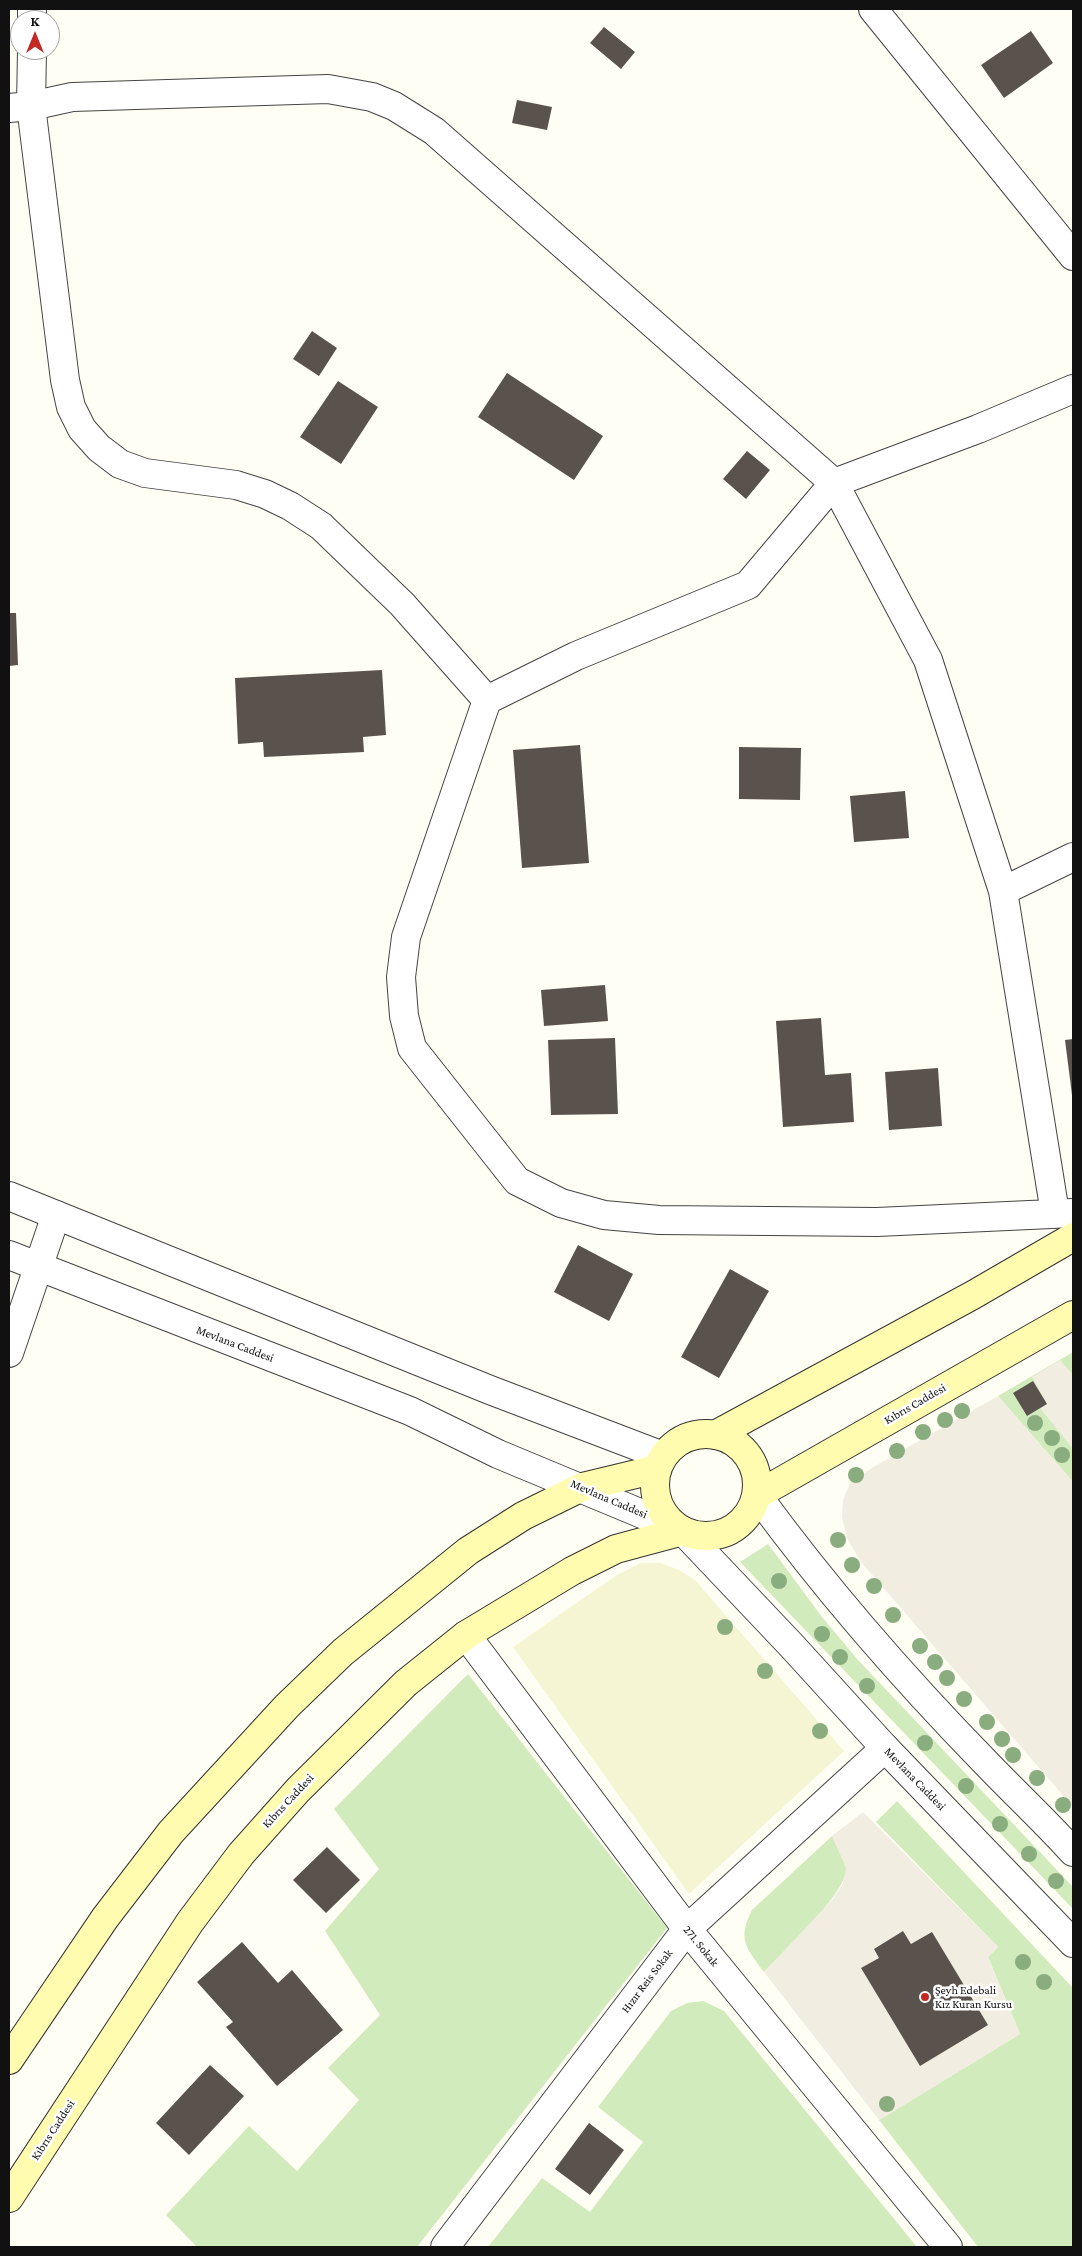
<!DOCTYPE html>
<html>
<head>
<meta charset="utf-8">
<style>
  body { margin:0 }
  #map { position:relative; width:1082px; height:2256px; overflow:hidden; background:#fffef4; font-family:"Crimson Pro",serif }
  canvas { display:block }
  .frame { position:absolute; inset:0; border:10px solid #111; pointer-events:none }
  .north { position:absolute; left:10px; top:10px; width:50px; height:50px; box-sizing:border-box; background:#fff; border:1px solid #a0a0a0; border-radius:50%; rotate:0deg; font-size:14px; font-weight:700; line-height:20px; text-align:center; color:#111 }
  .north::after { content:''; display:block; margin:auto; width:18px; height:22px; background:#c42825; clip-path:polygon(50% 0,100% 100%,50% 72%,0 100%) }
</style>
</head>
<body>
<div id="map">
<canvas width="1082" height="2256"></canvas>
<div class="frame"></div>
<div class="north">K</div>
</div>
<script>
const ctx = document.querySelector('canvas').getContext('2d');
ctx.lineJoin = 'round';
function paint(path, color) { ctx.fillStyle = color; ctx.fill(path, 'evenodd'); }
function trace(path, color, width, dash) { ctx.strokeStyle = color; ctx.lineWidth = width; ctx.lineCap = dash ? 'butt' : 'round'; ctx.setLineDash(dash || []); ctx.stroke(path); }
function label(font, color, halo, rows, align = 'center') {
  ctx.font = font + ' "Crimson Pro",serif'; ctx.lineWidth = 5; ctx.setLineDash([]); ctx.textBaseline = 'middle'; ctx.strokeStyle = halo; ctx.fillStyle = color; for (const [text, x, y, turn = 0] of rows) {
    ctx.save(); ctx.translate(x, y); ctx.rotate((+turn || 0) * Math.PI / 180); ctx.textAlign = isNaN(turn) ? turn : align; if (halo) ctx.strokeText(text, 0, 0); ctx.fillText(text, 0, 0); ctx.restore();
  }
}
paint(new Path2D(`
  M641,1563H661L679,1570L695,1580L844,1751L689,1894L513,1647L617,1575Z`), '#f6f5d3');
paint(new Path2D(`
  M1073,1352V1482L998,1396Z
  M768,1544L822,1617L858,1660L1073,1887V1909L740,1562Z
  M468,1674L667,1928L417,2247H197L166,2215L249,2126L297,2171L359,2100L328,2068L380,2015L325,1931L379,1869L334,1809Z
  M897,1801L1073,1988V2247H978L879,2120L1020,2034L988,1957L998,1947L876,1822Z
  M832,1836C837,1845 845,1858 846,1868C849,1891 782,1953 764,1972C746,1948 737,1939 752,1910Z
  M703,2001L724,2011L917,2247H488L542,2178L590,2212L643,2142L598,2107L671,2011L687,2003Z`), '#d2ebbc');
paint(new Path2D(`
  M1060,1360L1073,1375V1449L1040,1408L1047,1404L1032,1377Z
  M998,1396L1073,1482V1807L861,1562L847,1538L842,1517L843,1500L850,1483L875,1466Z
  M863,1812L998,1947L988,1957L1020,2034L879,2120L764,1972L831,1901L843,1884L846,1868L832,1836Z`), '#f1eee1');
paint(new Path2D(`
  M604,27L635,52L621,69L590,43Z
  M1031,31L1053,63L1004,98L981,65Z
  M517,100L552,107L547,130L512,123Z
  M312,331L337,348L319,376L293,359Z
  M507,373L603,436L574,480L478,417Z
  M338,381L378,407L341,464L300,437Z
  M747,451L770,470L746,499L723,479Z
  M9,613H16L18,665L9,666Z
  M382,670L386,735L363,737L364,752L264,757L263,742L238,744L235,678Z
  M580,745L589,863L522,868L513,750Z
  M739,747L801,748L800,800L739,799Z
  M905,791L909,838L854,842L850,796Z
  M605,985L608,1021L544,1026L541,990Z
  M821,1018L825,1075L851,1073L854,1122L783,1127L776,1021Z
  M615,1038L618,1114L551,1115L548,1040Z
  M1073,1039V1095H1072L1065,1040Z
  M938,1068L942,1126L889,1130L885,1072Z
  M578,1245L633,1274L609,1321L554,1292Z
  M730,1269L769,1291L719,1378L681,1357Z
  M1033,1381L1047,1404L1027,1416L1013,1393Z
  M327,1847L360,1880L326,1913L293,1880Z
  M903,1931L911,1944L932,1932L988,2025L920,2066L861,1968L879,1958L874,1949Z
  M242,1942L278,1983L292,1970L343,2030L277,2086L226,2027L233,2022L197,1982Z
  M210,2065L244,2096L189,2155L156,2123Z
  M589,2123L624,2150L590,2195L555,2169Z`), '#5a534d');
const minor = new Path2D(`
  M873,9L1073,256
  M32,20V9
  M32,50L31,106L65,380L71,407L82,429L99,448L120,464L145,473L236,485L265,494L290,506L321,526L402,604L487,700
  M9,108L31,106L72,97L328,89L372,97L394,106L434,131L834,483L928,660L1003,891L1055,1213
  M1073,389L978,429L834,483L748,585L576,656L487,700L406,937L401,977L404,1016L412,1048L517,1181L561,1203L604,1215L659,1220L877,1222L1073,1213
  M1003,891L1073,857
  M9,1353L56,1215
  M466,1635L687,1929L948,2247
  M445,2247L687,1929L885,1748`);
const tertiary = new Path2D(`
  M9,1196L490,1390L663,1456
  M9,1255L410,1411L498,1454L683,1531L792,1646L885,1748L1073,1943
  M757,1495C827,1591 905,1680 988,1765C1016,1794 1046,1822 1073,1852`);
const secondary = new Path2D(`
  M655 1485a51 51 0 1 1 102 0a51 51 0 1 1-102 0Z
  M715,1435L973,1295L1073,1237
  M757,1495L1073,1315
  M9,2060L105,1918L171,1832L287,1706L343,1652L468,1551L523,1516L582,1487L657,1469
  M9,2198L190,1922L241,1854L298,1790L406,1683L466,1635L572,1571L616,1549L683,1531`);
trace(minor, '#444', 30);
trace(tertiary, '#444', 30);
trace(secondary, '#333', 30);
trace(minor, '#fff', 28);
trace(tertiary, '#fff', 28);
trace(secondary, '#fffbaf', 28);
ctx.fillStyle = '#8aad7f';
for (const [x, y] of [
  [962,1411],
  [945,1420],
  [1035,1423],
  [923,1432],
  [1052,1438],
  [897,1451],
  [1062,1455],
  [856,1475],
  [838,1540],
  [852,1565],
  [779,1581],
  [874,1586],
  [893,1615],
  [725,1627],
  [822,1634],
  [920,1646],
  [840,1657],
  [935,1662],
  [765,1671],
  [947,1678],
  [867,1686],
  [964,1699],
  [987,1722],
  [820,1731],
  [1002,1739],
  [925,1743],
  [1013,1755],
  [1037,1778],
  [966,1786],
  [1063,1805],
  [1000,1824],
  [1029,1854],
  [1056,1881],
  [1023,1962],
  [1044,1982],
  [887,2104]
]) { ctx.beginPath(); ctx.arc(x, y, 8, 0, 2 * Math.PI); ctx.fill(); }
for (const [x, y, r, color] of [
  [925,1997,5,"#c42825"]
]) { const dot = new Path2D(); dot.arc(x, y, r, 0, 2 * Math.PI); ctx.fillStyle = color; ctx.fill(dot); trace(dot, '#fff', 2); }
label('12px', '#111', '#fff', [
  ["Mevlana Caddesi",235,1344,21],
  ["Kıbrıs Caddesi",915,1404,-30],
  ["Mevlana Caddesi",609,1499,23],
  ["Mevlana Caddesi",915,1779,46],
  ["Kıbrıs Caddesi",288,1801,-47],
  ["271. Sokak",701,1946,51],
  ["Hızır Reis Sokak",647,1981,-53],
  ["Kıbrıs Caddesi",53,2130,-57]
]);
label('12px', '#111', '#fff', [
  ["Şeyh Edebali",935,1990],
  ["Kız Kuran Kursu",935,2004]
], 'left');
</script>
</body>
</html>
